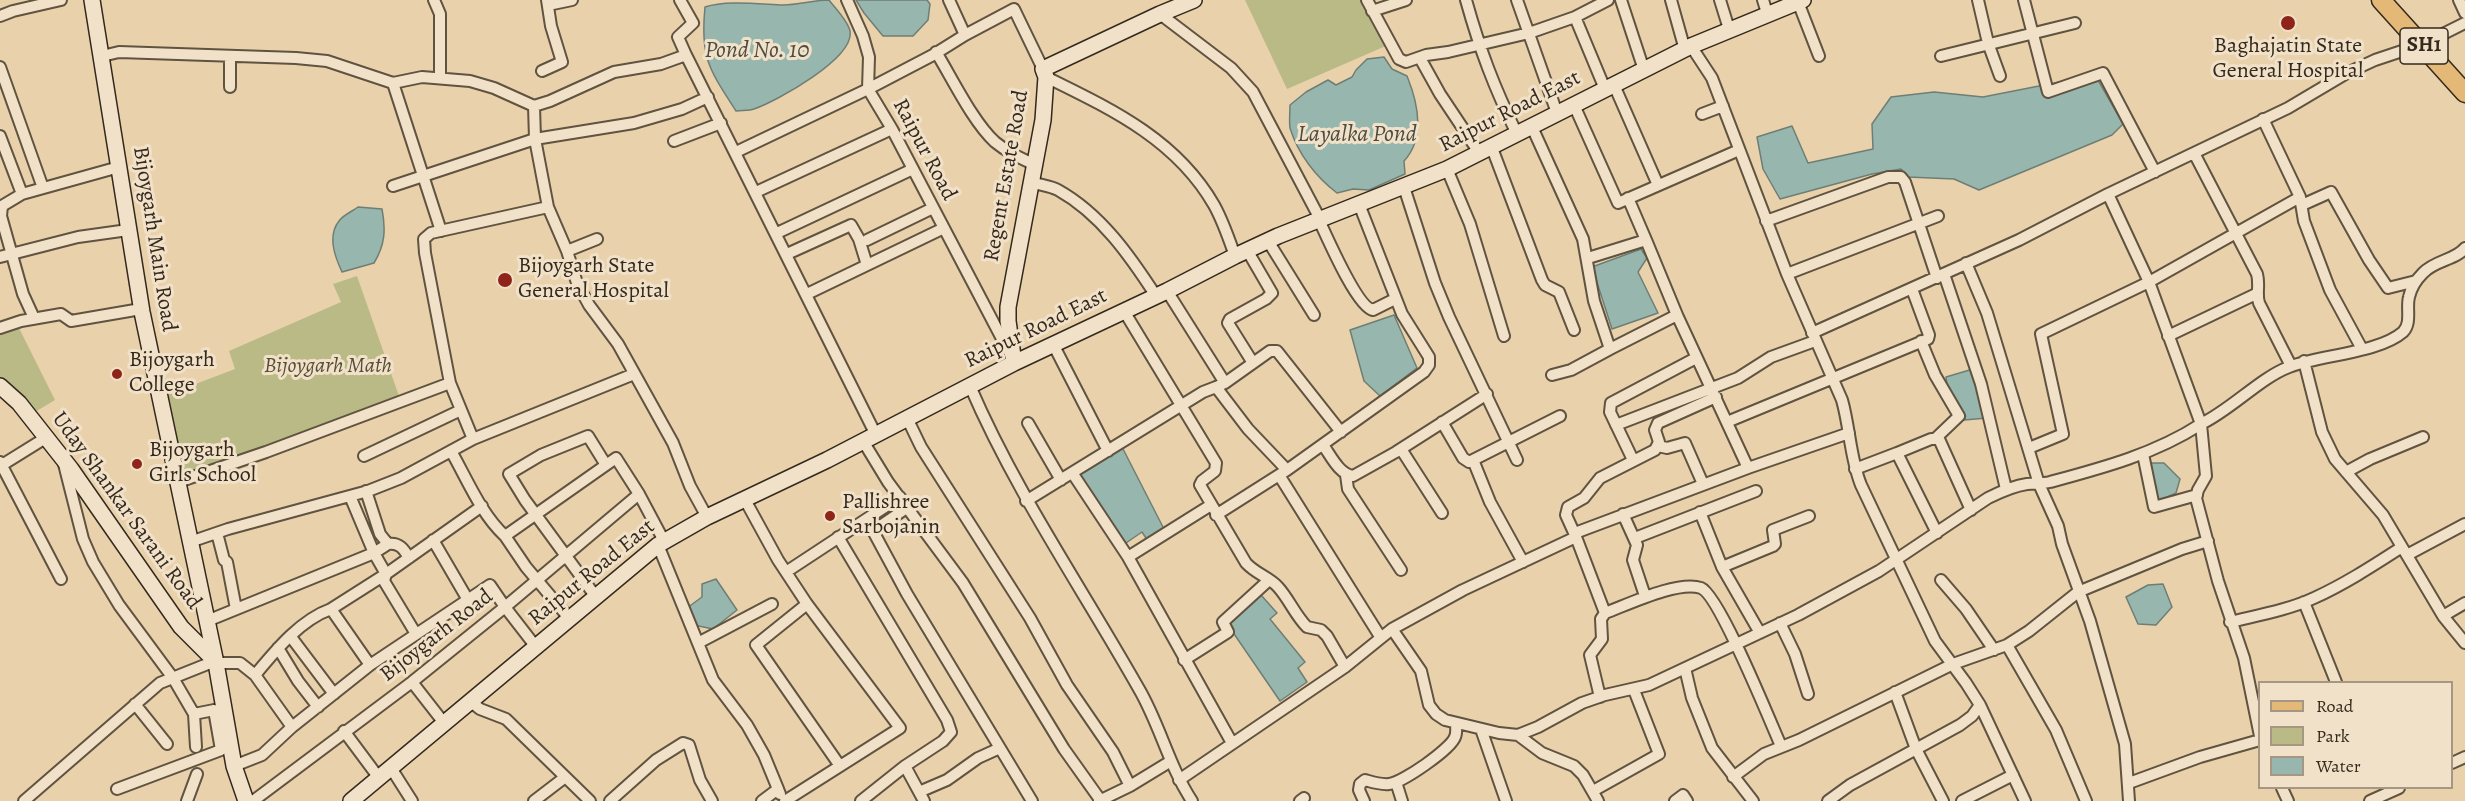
<!DOCTYPE html>
<html>
<head>
<meta charset="utf-8">
<style>
  body { margin:0 }
  #map { position:relative; width:2465px; height:801px; overflow:hidden; background:#e9d1ac; font-family:Alegreya,serif }
  canvas { display:block }
  .legend { position:absolute; left:2258px; top:681px; width:195px; height:108px; box-sizing:border-box; background:#f1e1c9; border:2px solid #a59784; margin:0; padding:8px 10px; list-style:none; font-size:18px; color:#33291c }
  .legend li { display:flex; align-items:center; gap:12px; height:30px }
  .legend b { width:30px; border:2px solid #a59784 }
</style>
</head>
<body>
<div id="map">
<canvas width="2465" height="801"></canvas>
<ul class="legend">
<li><b style="height:8px;background:#e4b876"></b>Road</li>
<li><b style="height:16px;background:#baba87"></b>Park</li>
<li><b style="height:16px;background:#97b7ae"></b>Water</li>
</ul>
</div>
<script>
const ctx = document.querySelector('canvas').getContext('2d');
ctx.lineJoin = 'round';
function paint(path, color) { ctx.fillStyle = color; ctx.fill(path, 'evenodd'); }
function trace(path, color, width, dash) { ctx.strokeStyle = color; ctx.lineWidth = width; ctx.lineCap = dash ? 'butt' : 'round'; ctx.setLineDash(dash || []); ctx.stroke(path); }
function label(font, color, halo, rows, align = 'center') {
  ctx.font = font + ' Alegreya,serif'; ctx.lineWidth = 6; ctx.setLineDash([]); ctx.textBaseline = 'middle'; ctx.strokeStyle = halo; ctx.fillStyle = color; for (const [text, x, y, turn = 0] of rows) {
    ctx.save(); ctx.translate(x, y); ctx.rotate((+turn || 0) * Math.PI / 180); ctx.textAlign = isNaN(turn) ? turn : align; if (halo) ctx.strokeText(text, 0, 0); ctx.fillText(text, 0, 0); ctx.restore();
  }
}
paint(new Path2D(`
  M1245,0H1368L1388,45L1287,89Z
  M357,276L400,399L182,477L164,396L235,369L229,351L341,302L333,284Z
  M17,324L55,400L35,412L0,383V331Z`), '#baba87');
const water = new Path2D(`
  M829,0C835,8 848,21 850,31C855,58 777,101 754,109C749,111 741,110 736,111C709,69 700,58 705,7C725,0 759,4 783,5C798,5 814,0 829,0Z
  M856,0H927L930,4L928,20L913,36H883L864,13Z
  M1384,57L1392,69L1407,76C1418,103 1426,137 1404,161L1405,174L1369,190L1353,189L1337,193C1316,177 1298,154 1290,128C1289,121 1290,112 1290,105L1306,92L1328,80L1336,85L1352,77L1356,70L1367,59Z
  M2095,75L2123,124L2112,135L1979,190L1954,179L1908,177L1901,169L1872,174L1780,199L1763,169L1757,137L1792,126L1808,163L1873,149L1872,124L1891,97L1934,92L1983,97Z
  M358,207L382,209C386,230 385,245 374,263L342,272C335,257 327,236 339,221C343,215 353,211 358,207Z
  M1641,249L1647,258L1638,272L1658,313L1612,329L1592,267Z
  M1394,315L1417,368L1380,396L1364,381L1350,330Z
  M1973,369L1987,418L1964,420L1948,393L1946,377Z
  M1121,445L1165,531L1148,541L1142,532L1123,545L1078,472Z
  M2147,463H2164L2180,479L2176,493L2157,502Z
  M716,579L737,610L713,629L694,625L687,608L702,597V584Z
  M2163,584L2172,607L2156,625L2138,624L2126,597L2148,585Z
  M1261,595L1277,613L1270,619L1305,662L1298,668L1307,682L1280,701L1230,628L1231,622Z`);
paint(water, '#97b7ae');
trace(water, '#6f7e74', 1.5);
const street = new Path2D(`
  M434,0L440,14V78
  M680,0L693,23L678,37L686,55
  M949,0L965,35L933,55L868,89L892,129L1010,354
  M1367,0L1399,59L1406,62L1426,55L1448,52L1529,33L1575,17L1608,0
  M1466,0C1480,50 1494,87 1517,134
  M1517,0L1557,113
  M1621,0L1644,70
  M1671,0L1685,50
  M1720,0L1729,29
  M1763,0L1767,13
  M1978,0L1988,43L2000,76
  M2024,0L2048,92L2103,73L2155,172
  M2459,0L2465,13
  M1798,2L1819,56
  M548,5L572,0
  M1372,11L1406,0
  M1160,14L1231,68L1253,92L1320,219
  M0,16L13,11L61,0
  M1575,17L1605,89
  M965,35L1014,9L1043,69
  M1691,46L1712,78L1787,274L1842,400C1850,428 1850,458 1861,485L1935,641L1966,683L1980,705L2025,801
  M936,52C952,78 973,122 995,142C1007,152 1020,158 1035,165
  M102,56L119,52L296,58L327,61L393,83L422,77L470,81L494,88L534,106L550,101L614,72L661,64L686,55L876,435
  M1941,56L2075,23
  M1420,58L1440,94L1480,154
  M0,67L43,188
  M542,71L562,62L551,26L547,0
  M1046,77C1111,109 1176,139 1214,205C1223,221 1229,239 1235,256
  M393,83L441,231
  M1614,85L1658,185
  M230,87V57
  M1574,105L1618,203L1739,150
  M534,106L535,139L548,207L567,251L577,283L589,305L618,344L673,443L690,486L707,517
  M1702,114L1723,106
  M2263,119L2300,197L2304,221L2330,290L2362,349
  M1532,127L1583,239L1594,301L1610,349L1677,315L1748,468L1849,433
  M0,136L22,194L119,167
  M674,141L721,123
  M1492,148L1542,280L1545,285L1559,292L1574,330
  M736,152L868,89L869,57L863,36L847,0
  M2194,153L2257,274C2260,285 2256,293 2259,303L2291,366
  M1447,169L1470,224L1504,336
  M1031,182C1040,185 1051,186 1058,190C1101,214 1130,256 1156,296
  M393,186L535,139L634,123L682,109L708,97
  M1404,187L1435,283L1449,317L1517,460
  M756,192L892,129
  M22,194L2,206L1,216L23,294L34,318
  M1628,198L1646,240
  M2302,205L2331,192L2369,260L2388,288L2416,281
  M1319,220C1327,237 1357,307 1373,310L1395,299
  M1766,221L1888,177H1901L1905,182L1937,278
  M777,233L913,169
  M867,240L933,208
  M1268,241L1314,315
  M1247,250L1272,293L1266,299L1230,319L1228,323L1253,363
  M567,251L597,239
  M787,254L851,225L859,239L867,265
  M0,257L78,237L128,230
  M1588,258L1646,240L1677,315
  M1966,263L1987,313L2039,484L2058,526L2062,544L2090,621L2125,744L2129,801
  M1787,274L1938,216
  M1944,274L1981,384L2006,489
  M1167,291L1225,383L1216,387L1248,429L1287,470L1279,475L1381,638
  M807,294L944,228
  M1124,311L1216,463L1215,471L1202,481L1200,485L1246,563C1256,574 1269,577 1278,587C1289,599 1295,615 1307,627L1321,630L1327,636L1345,667
  M0,328L21,321L61,314L71,321L141,309
  M1812,333L2019,240L2108,194L2288,108L2347,73L2375,60L2423,44L2465,23
  M2168,336L2256,294
  M1921,341L1935,375L1959,416L1936,438
  M1053,344L1108,451
  M2304,361L2322,432L2335,459L2383,515L2443,616L2465,603
  M1552,375L1571,370L1610,349
  M1225,383L1270,351H1277L1341,432
  M970,386C1016,493 1082,588 1139,689C1160,725 1169,766 1192,801
  M907,418L921,447L1030,618L1067,685L1113,752L1130,786
  M1442,422L1463,458L1469,462L1560,416
  M1727,422L1928,339L1929,335L1912,289
  M1028,423L1061,480
  M1616,425L1738,378L1771,357L1815,341
  M473,439L450,383L425,253L424,239L431,233L548,207
  M863,441L888,482L963,583L1064,749L1101,801
  M1323,445C1331,456 1339,474 1353,476L1396,452L1487,394
  M1658,446L1667,448L1685,443L1703,484
  M2029,448L2063,434L2041,334L2149,282L2300,197
  M1401,449L1442,513
  M451,451C467,479 481,514 505,536L526,567L569,618
  M1897,453L1931,439H1939L1971,510
  M2143,454L2154,507L2197,495
  M364,456L461,410
  M1473,460L1490,502L1523,562
  M1633,460L1610,412L1611,403L1696,358
  M0,462L61,579
  M64,464L83,539L93,562L119,605L173,678L194,714L196,747
  M2,465L47,437
  M1855,469L1897,453L1937,533
  M1287,470L1424,372L1429,365V357L1402,314L1359,204
  M2346,472L2370,459L2423,437
  M1073,474L1128,557L1232,743
  M1346,475L1348,489L1401,570
  M178,482L266,452L450,383
  M366,491L380,534L388,544C399,542 404,549 409,558
  M350,496L374,553L388,544
  M744,498L778,560L807,604L900,728L785,801
  M1026,501L1203,392L1216,387
  M908,507L873,531L907,594L1032,801
  M1700,512L1722,567L1760,633
  M1623,514L1637,545L1633,560L1645,596
  M1216,515L1279,475
  M217,533L224,560L227,562L236,609
  M1575,533L1748,468
  M505,536L616,458L639,494L664,541
  M838,537L947,720L951,732L943,741L905,766L924,801
  M1576,537L1605,613C1627,605 1678,580 1701,588C1719,595 1770,721 1781,746
  M1635,538L1756,491
  M433,540L468,600
  M190,542L228,529L368,491L401,478L473,439L634,374
  M658,545L713,680L747,725L764,755L778,789
  M2407,555L2465,524
  M1128,557L1211,505
  M1722,567L1773,546L1775,544L1773,530L1809,516
  M786,572L900,497
  M386,574L384,581L416,634
  M1941,580L1966,609L1994,650
  M596,597L525,500L509,474L541,455L588,436L606,465
  M2304,602L2336,682
  M807,604L756,645L840,766
  M331,609L386,574
  M2443,616L2465,643
  M207,621L374,553L386,574L482,506
  M2230,622C2259,615 2288,610 2314,598C2345,584 2374,565 2402,547
  M1780,623L1795,654L1808,694
  M1392,629L1421,671L1429,705L1436,714L1445,720L1499,733L1518,735L1538,727L1582,703L1605,695L1649,685L1798,615L1879,571L1988,498C2000,492 2013,486 2027,484C2035,483 2042,484 2050,482C2102,468 2155,454 2201,424L2149,282L2108,194
  M291,637L334,694
  M698,643L772,604
  M2007,645L2056,730L2086,801
  M278,648L298,681L318,707
  M1184,660L1228,632L1223,622L1269,580
  M216,663H240L255,675C275,651 300,620 331,609L370,665
  M1685,668L1692,698L1712,748L1753,801
  M255,675L292,727
  M412,682L444,723
  M1895,692L1916,749L1943,801
  M1600,697L1590,655L1602,639L1601,619L1605,613
  M470,701L480,709L506,719L590,801
  M135,704L167,744
  M1481,729L1506,801
  M344,731L379,778
  M1518,735L1542,753L1574,766L1583,775L1598,801
  M2260,736L2244,658L2218,581L2196,498L2198,490L2206,476L2201,424C2232,409 2260,378 2289,367C2320,355 2379,353 2403,332C2412,323 2406,308 2409,297C2411,288 2417,279 2423,273C2435,260 2456,260 2465,248
  M2452,763L2465,757
  M234,766L262,755L292,727L370,665L490,585L505,607L536,647
  M391,768L412,801
  M1733,777L1764,754L1799,740L1953,664L2007,645L2029,631L2078,592L2182,549L2208,541
  M1179,780L1345,667L1392,629L1463,590L1576,537L1566,515L1568,507L1584,498L1600,478L1655,450L1659,442L1655,430L1658,423L1716,397
  M1396,782L1402,801
  M2129,783L2200,757L2260,740
  M2282,788L2288,801
  M117,789L221,750L214,710L194,714
  M1593,791L1659,754L1634,690
  M919,792L947,780L978,758L1000,748
  M24,801L160,683L215,661
  M187,801L197,774
  M253,801L412,682L505,607L639,494
  M534,801L564,778
  M610,801L656,760L683,743L689,745L700,780L712,801
  M762,801L778,789L780,794
  M861,801L905,766
  M1099,801L1130,786L1171,761
  M1300,801L1304,798
  M1364,801L1359,790L1360,784L1365,780C1372,782 1381,785 1389,784C1402,783 1451,749 1455,737C1457,733 1456,727 1456,723
  M1675,801L1683,795L1687,801
  M1828,801L1850,785L1960,725L1972,716L1980,705
  M1962,801L2013,775
  M2370,801L2399,788`);
const secondary = new Path2D(`
  M92,0L142,312L216,663L234,766L246,801
  M1014,363L1008,321V307L1043,120L1046,77L1043,69L1160,14L1194,0
  M0,386L19,403L71,469L181,627L215,661
  M351,801L658,545L707,517L827,460L1014,363L1167,291L1235,256L1278,236L1447,169L1691,46L1803,0`);
const primary = new Path2D(`
  M2381,0L2465,93`);
trace(street, '#605340', 14);
trace(secondary, '#33291c', 18);
trace(primary, '#33291c', 21);
trace(street, '#f1e1c9', 10);
trace(secondary, '#f1e1c9', 15);
trace(primary, '#e4b876', 18);
for (const [x, y, r, color] of [
  [2288,23,8,"#8f2418"],
  [505,280,8,"#8f2418"],
  [117,374,6,"#8f2418"],
  [137,464,6,"#8f2418"],
  [830,516,6,"#8f2418"]
]) { const dot = new Path2D(); dot.arc(x, y, r, 0, 2 * Math.PI); ctx.fillStyle = color; ctx.fill(dot); trace(dot, '#f1e1c9', 2); }
for (const [x, y, w] of [
  [2424,46,48]
]) { const box = new Path2D(); box.roundRect(x - w / 2, y - 18, w, 36, 4.5); ctx.fillStyle = '#f1e1c9'; ctx.fill(box); trace(box, '#33291c', 1.5); }
label('bold 21px', '#33291c', null, [
  ["SH1",2424,46]
]);
label('22px', '#33291c', '#f1e1c9', [
  ["Baghajatin State",2288,47,"center"],
  ["General Hospital",2288,72,"center"],
  ["Bijoygarh State",518,267],
  ["General Hospital",518,292],
  ["Bijoygarh",129,361],
  ["College",129,386],
  ["Bijoygarh",149,451],
  ["Girls School",149,476],
  ["Pallishree",842,503],
  ["Sarbojanin",842,528]
], 'left');
label('22px', '#33291c', '#f1e1c9', [
  ["Raipur Road East",1510,112,-27],
  ["Raipur Road",924,150,62],
  ["Regent Estate Road",1007,176,-80],
  ["Bijoygarh Main Road",154,239,81],
  ["Raipur Road East",1036,329,-26],
  ["Uday Shankar Sarani Road",126,511,54],
  ["Raipur Road East",592,573,-39],
  ["Bijoygarh Road",437,636,-38]
]);
label('italic 22px', '#554d37', '#f1e1c9', [
  ["Bijoygarh Math",328,367]
]);
label('italic 24px', '#4c4c40', '#f1e1c9', [
  ["Pond No. 10",757,51],
  ["Layalka Pond",1357,135]
]);
</script>
</body>
</html>
